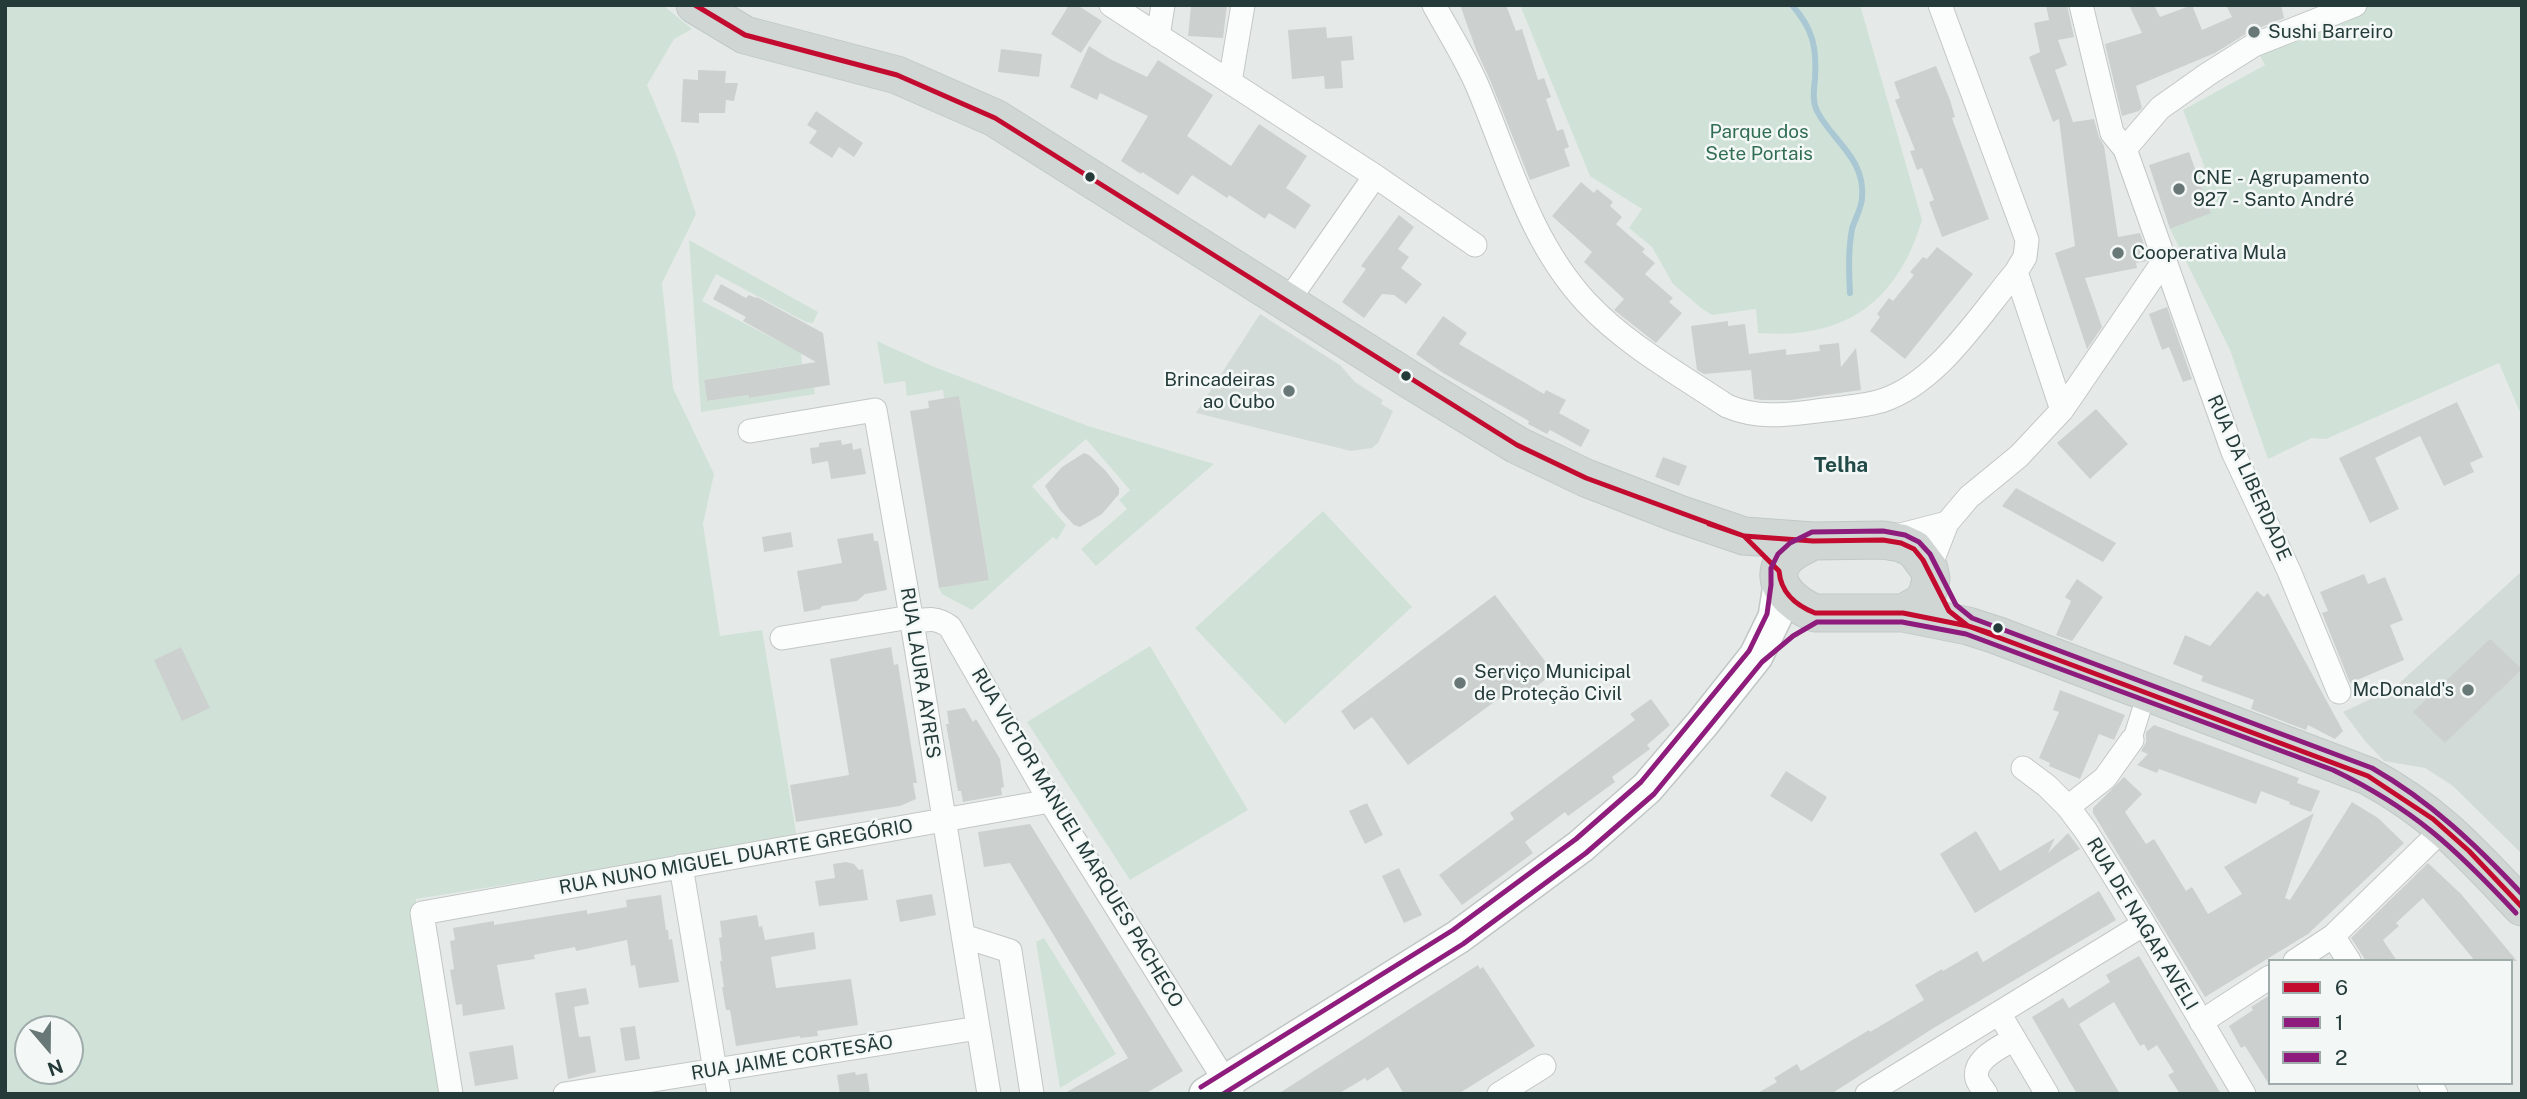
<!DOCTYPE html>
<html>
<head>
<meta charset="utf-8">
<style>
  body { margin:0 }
  #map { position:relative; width:2527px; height:1099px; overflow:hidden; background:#e5eae8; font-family:"Public Sans",sans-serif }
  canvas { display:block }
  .frame { position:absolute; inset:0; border:7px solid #243b39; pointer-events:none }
  .legend { position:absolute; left:2268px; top:959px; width:245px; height:126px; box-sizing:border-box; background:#f3f8f7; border:2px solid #a0acab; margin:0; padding:9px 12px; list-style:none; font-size:21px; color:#243b39 }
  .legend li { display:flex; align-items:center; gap:14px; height:35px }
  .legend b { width:35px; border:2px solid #a0acab }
  .north { position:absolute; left:14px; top:1015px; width:70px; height:70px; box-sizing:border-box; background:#f3f8f7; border:2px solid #a0acab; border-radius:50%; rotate:160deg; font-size:19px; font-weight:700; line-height:28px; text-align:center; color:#243b39 }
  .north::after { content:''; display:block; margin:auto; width:24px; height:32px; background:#687876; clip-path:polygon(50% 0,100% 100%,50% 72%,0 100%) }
</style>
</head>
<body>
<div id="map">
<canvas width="2527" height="1099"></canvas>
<div class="frame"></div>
<ul class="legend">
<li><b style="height:9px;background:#c30b30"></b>6</li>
<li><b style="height:9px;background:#8e1c7d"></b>1</li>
<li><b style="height:9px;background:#8e1c7d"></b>2</li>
</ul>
<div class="north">N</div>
</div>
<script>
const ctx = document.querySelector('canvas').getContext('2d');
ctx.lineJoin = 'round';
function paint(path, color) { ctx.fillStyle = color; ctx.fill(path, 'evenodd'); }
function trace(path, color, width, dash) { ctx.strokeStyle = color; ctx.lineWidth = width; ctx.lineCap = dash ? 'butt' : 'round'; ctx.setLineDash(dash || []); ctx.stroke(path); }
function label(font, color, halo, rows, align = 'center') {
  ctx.font = font + ' "Public Sans",sans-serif'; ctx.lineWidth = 5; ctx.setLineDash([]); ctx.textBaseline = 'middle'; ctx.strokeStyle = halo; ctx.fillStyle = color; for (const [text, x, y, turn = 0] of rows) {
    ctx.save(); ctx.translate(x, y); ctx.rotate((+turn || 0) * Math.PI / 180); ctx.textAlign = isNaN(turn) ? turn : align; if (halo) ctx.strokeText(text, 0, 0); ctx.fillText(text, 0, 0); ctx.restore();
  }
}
paint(new Path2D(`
  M1260,314L1340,365L1355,382L1383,400L1381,404L1393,411L1378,443L1372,448L1351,451L1196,413Z
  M2522,571V854L2453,786L2425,768L2384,761L2365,741L2343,712L2394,688Z`), '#d3dbd8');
paint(new Path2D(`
  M5,5H663L692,29L674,39L647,85L676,154L696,214L662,283L673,388L714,474L703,524L720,636L762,630L797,838L416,899L415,925L440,1094H5ZM28,1029H70V1071H28Z
  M1520,5H1860L1922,220C1897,303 1844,340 1758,333L1756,309L1712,315L1701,308L1673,284L1652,247L1629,228L1642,209L1590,176Z
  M2324,5H2522V417L2499,363L2326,439L2312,438L2268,459L2230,350L2170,229L2211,212L2197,174L2206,171L2183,110L2265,65L2254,45Z
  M689,240L818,312L813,323L806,322L716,274L702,301L801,353L802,364L704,380L707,401L749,395L750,398L814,387L815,394L701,412Z
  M877,341L932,366L1088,426L1214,464L1096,566L1081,549L1127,509L1119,500L1130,490L1086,439L1032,486L1066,525L1057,540L1053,537L972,610L942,594L939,588L989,579L959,397L944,399L943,390L907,396L905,381L884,384Z
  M1323,511L1412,607L1285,724L1195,628Z
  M1150,646L1248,810L1130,880L1027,722Z
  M1044,938L1116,1054L1060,1088L1036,942Z`), '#d0e2d8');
trace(new Path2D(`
  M1792,5C1813,29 1817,47 1815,79C1814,89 1812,101 1817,111C1832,141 1866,158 1862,199C1861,209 1855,219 1852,229C1848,251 1849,272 1850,293`), '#aac8d4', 6);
paint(new Path2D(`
  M1069,5H1077L1102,21L1081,53L1051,34Z
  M1194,5H1227L1223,38L1188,36L1191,7Z
  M1460,5H1506L1516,31L1522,29L1538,80L1544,78L1551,97L1546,99L1557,131L1563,129L1569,147L1564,149L1570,166L1530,180L1490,80L1477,52Z
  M2046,5H2067L2074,37L2058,40L2067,65L2055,70L2073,122L2094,119L2099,137L2104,146L2118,237L2140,233L2149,258L2147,261L2136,263L2137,268L2085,278L2102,327L2087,349L2055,253L2075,246L2059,119L2053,122L2029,57L2040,52L2034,23L2049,20Z
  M2129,5H2154L2160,17L2192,5L2202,30L2232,17L2226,5H2281L2284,18L2249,32L2215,53L2136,86L2142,108L2139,111L2122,116L2105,44L2142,33Z
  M1326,27L1327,38L1352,36L1354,60L1341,61L1343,88L1325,89L1324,76L1292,79L1288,30Z
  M1089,46L1110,59L1147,77L1158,60L1213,95L1187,136L1231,166L1259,124L1307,156L1286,188L1311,205L1295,229L1269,213L1265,219L1229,195L1227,198L1192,175L1178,195L1142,172L1141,174L1121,161L1148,116L1100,93L1097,100L1070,87Z
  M1001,49L1042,54L1039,77L998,72Z
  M1936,66L1950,100L1955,117L1952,118L1989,219L1942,237L1929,202L1934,200L1922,168L1917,170L1910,151L1915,150L1895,100L1900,98L1894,82Z
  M698,70L726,71L725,83H738L734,101L726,100L725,113H699V123L681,122L683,79L698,80Z
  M816,111L863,143L854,157L839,147L832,158L809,143L817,131L807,125Z
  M2189,152L2211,213L2170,229L2149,165Z
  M1581,182L1594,193L1597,189L1613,202L1610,206L1622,217L1616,224L1645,249L1642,252L1655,263L1645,274L1673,298L1669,302L1682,313L1656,343L1614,310L1624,299L1584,262L1592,252L1552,216Z
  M1399,215L1414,227L1398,249L1409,257L1401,268L1422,284L1406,304L1394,295L1382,294L1364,318L1342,302L1366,269L1361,266Z
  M1937,247L1973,274L1905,359L1870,331L1880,317L1877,314L1889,298L1893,301L1914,275L1910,272L1923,257L1927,259Z
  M721,284L746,298L749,295L756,298L757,297L823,333L830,385L749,398V395L707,401L704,380L816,362L743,321L746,317L713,299Z
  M2167,307L2192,379L2183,382L2169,347L2162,350L2149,314Z
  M1443,316L1467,333L1459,344L1544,394L1546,390L1566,400L1559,413L1590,430L1581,447L1550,430L1547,434L1528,424L1529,421L1443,373L1416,354Z
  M1728,321V326L1745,324L1749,354L1786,349V355L1820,351L1819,345L1839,343L1841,367L1856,348L1861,390L1791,400H1762L1754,399L1751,370L1704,374L1697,370L1691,326Z
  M959,396L989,580L939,588L910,411L929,408L928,401Z
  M2457,402L2483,457L2470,463L2474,472L2444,486L2420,436L2375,458L2399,509L2370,523L2339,458Z
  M2096,409L2128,444L2090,479L2057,443Z
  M841,440L842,445L852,443L853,450L861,448L866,474L831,479L828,461L812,464L810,448L819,447V443Z
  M1084,453L1089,455L1105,470L1119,488V494L1102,514L1080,527L1074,525L1060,510L1045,486L1062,467Z
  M1663,457L1687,466L1679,486L1655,477Z
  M2016,488L2116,543L2103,562L2002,506Z
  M791,532L793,547L764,552L762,537Z
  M873,533L874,541H878L887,590L865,594L857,601L822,606L820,609L804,612L797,571L842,563L837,539Z
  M2364,574L2368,584L2385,577L2403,620L2390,625L2404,660L2350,683L2322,613L2328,611L2320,592Z
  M2077,579L2103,597L2072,641L2056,635L2071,601L2065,597Z
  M2257,591L2264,597L2268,593L2343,731L2335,739L2308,725L2306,730L2251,709L2254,700L2201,681L2203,676L2173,664L2185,635L2210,646Z
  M1495,595L1554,673L1516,702L1508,692L1408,765L1372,717L1354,730L1341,711Z
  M2490,639L2522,669L2445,743L2413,712Z
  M181,647L210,708L182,721L154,660Z
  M891,647L894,665L898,664L917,783H913L916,799L900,806L796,822L790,785L849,775L830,659Z
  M2060,690L2125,715L2114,740L2099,734L2080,779L2049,766L2050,763L2039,758L2059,712L2053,710Z
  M1651,699L1670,725L1647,745L1650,749L1612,777L1615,782L1568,816L1565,812L1525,842L1533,853L1462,905L1439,875L1514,819L1510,813L1635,720L1630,714Z
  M965,708L973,722L976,719L1000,759L1004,787L1001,788L1002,795L963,802L961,791H958L946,724H949L947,711Z
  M2154,725L2299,778L2297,783L2320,791L2311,812L2289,804L2290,802L2261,791L2256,804L2159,769L2157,773L2137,765L2148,754L2141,751L2146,742V732Z
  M1786,771L1827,797L1812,822L1770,796Z
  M2124,777L2142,794L2125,812L2146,844L2154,839L2186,891L2192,887L2208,914L2242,894L2224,867L2314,813L2285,898L2290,900L2352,802L2378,818L2404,843L2308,934L2205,997L2093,813V808Z
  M1367,803L1383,835L1365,844L1349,811Z
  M1030,824L1183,1071L1145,1094H1063L1128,1058L1010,863L984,867L978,832Z
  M1976,831L2000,871L2055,838L2048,853L2068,833L2080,849L1975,913L1940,854Z
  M846,862L854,864L859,870L863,869L868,900L819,906L815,881L835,878L833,864Z
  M2428,863L2461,894L2517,961H2475L2423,898L2396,923L2399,926L2383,940L2397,961H2366L2351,938Z
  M1399,868L1422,915L1404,923L1382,876Z
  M2099,891L2116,920L1932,1029L1831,1094H1756L1777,1082L1774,1078L1797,1064L1801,1071L1869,1030L1870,1032L1924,1000L1915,985L1942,969L1943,971L1977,951L1983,962Z
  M932,894L936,915L900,922L896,900Z
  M661,895L666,930H668L669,940L672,939L679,982L639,988L635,965L631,966L627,940L576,951L575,947L534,955L535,959L497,965L505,1009L463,1016L462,1004L456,1005L450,970L454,969L450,941L455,940L453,928L494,921V925L587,910V914L627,907L626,900Z
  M757,915L759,927L762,926L765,940L814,932L816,949L771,957L776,988L851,979L858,1025L817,1031L818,1036L800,1038V1036L736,1046L730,1010H726L722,987H724L720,961H722L719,938L722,937L720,921Z
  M2139,956L2168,1005L2221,1094H2180L2168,1075L2174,1072L2157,1045L2148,1051L2144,1044L2140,1046L2114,1002L2079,1024L2120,1094H2077L2047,1043L2032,1017L2063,998L2069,1008L2110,982L2106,975Z
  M1478,965L1480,969L1483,967L1535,1046L1458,1094H1404L1388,1067L1367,1081L1365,1078L1338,1094H1278Z
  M586,988L589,1004L574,1007L579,1037L590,1036L596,1072L568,1079L555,993Z
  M2270,995V1086L2245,1046L2241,1048L2229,1026L2253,1010L2251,1007Z
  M635,1026L640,1059L625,1061L620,1028Z
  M513,1045L518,1079L475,1086L469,1052Z
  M855,1072L856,1075L867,1073L870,1094H840L837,1075Z`), '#ccd1cf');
const pedestrian = new Path2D(`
  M2132,740L2147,692`);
const minor = new Path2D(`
  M1111,5L1375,176L1475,245
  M1434,5C1448,31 1465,57 1477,85C1509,160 1529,240 1586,302C1625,344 1679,374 1727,406C1758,419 1784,415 1817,411C1838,408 1860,407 1881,401C1938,383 1978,317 2016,272L2025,257L2027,240L1940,5
  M2081,5L2112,133L2125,149L2233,452L2289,571L2339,692
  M1158,36L1163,5
  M1230,82L1243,5
  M2125,149L2160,108L2208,74L2254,45L2355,5
  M2016,272L2062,410
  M1288,301L1375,176
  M750,431L875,410L912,622L989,1094
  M1889,538L1947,523
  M1929,569L1947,523L1969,497L2019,456L2062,410L2163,262
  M912,622C928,619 937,617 950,627L1050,801L1232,1092
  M782,638L911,617
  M2023,768L2047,786L2068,807L2086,831L2144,924L2244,1094
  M2068,807L2105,778L2132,740
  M681,866L719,1094
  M963,936L1010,951L1032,1094
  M2333,936L2349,961
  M2295,961L2333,936L2445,827
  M1999,1013L2047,1094
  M2201,1022L2270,977
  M2429,1083L2436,1094
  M451,1094L422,913L1050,801
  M565,1094L978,1028
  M1499,1094L1544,1066
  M1867,1094L2144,924
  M1986,1094C1984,1090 1978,1083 1977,1079C1972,1059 2001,1047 2014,1039`);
const secondary = new Path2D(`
  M1206,1094L1458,937L1581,846L1647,788L1702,724L1756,656L1775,617L1780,585`);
const primary = new Path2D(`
  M695,5L745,35L897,75L995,118L1412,381L1517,445L1586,478L1679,514L1744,536L1813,541L1883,540L1901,543L1914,549L1929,569L1931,579L1928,592L1923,602L1903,613H1815C1795,605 1766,583 1785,559C1792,550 1804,546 1813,541
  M1903,613L1968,626L1996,635L2368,776C2435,812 2471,853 2522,907`);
trace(pedestrian, '#c2c7c5', 20);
trace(minor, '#c2c7c5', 25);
trace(secondary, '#c0c7c5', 36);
trace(primary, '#c1c9c8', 39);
trace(pedestrian, '#fbfcfc', 18);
trace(minor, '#fbfcfc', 23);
trace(secondary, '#fbfcfc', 33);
trace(primary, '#cfd6d4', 37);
trace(new Path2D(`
  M695,5L745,35L897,75L995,118L1517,445L1586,478L1744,536L1813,541L1883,540L1901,543L1914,549L1923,560L1949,611L1968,626L2368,776L2433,819L2469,851L2522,907
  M1709,524L1744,536L1779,571C1781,593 1795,605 1815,613H1903L1968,626L1996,635`), '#c30b30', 5);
trace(new Path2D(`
  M1223,1094L1463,944L1586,853L1654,794L1762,662L1793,636L1817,622H1902L1966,634L2333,770C2413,808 2456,849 2516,913`), '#8e1c7d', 5);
trace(new Path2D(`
  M1201,1087L1453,930L1576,839L1641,782L1749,651L1767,614L1771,585V568L1778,554L1790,543L1812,532L1883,531L1905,535L1919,542L1930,554L1956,605L1972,618L2372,768C2430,801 2476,845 2522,894`), '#8e1c7d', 5);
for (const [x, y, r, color] of [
  [2254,32,7,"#687876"],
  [1090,177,6,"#243b39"],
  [2179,189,7,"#687876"],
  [2118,253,7,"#687876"],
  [1406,376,6,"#243b39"],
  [1289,391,7,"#687876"],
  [1998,628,6,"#243b39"],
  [1460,683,7,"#687876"],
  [2468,690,7,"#687876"]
]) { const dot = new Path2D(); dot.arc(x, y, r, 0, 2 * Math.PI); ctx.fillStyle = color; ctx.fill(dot); trace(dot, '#f3f8f7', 2.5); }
label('19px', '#243b39', '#f3f8f7', [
  ["Sushi Barreiro",2268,32],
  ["CNE - Agrupamento",2193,178],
  ["927 - Santo André",2193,200],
  ["Cooperativa Mula",2132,253],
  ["Brincadeiras",1275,380,"right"],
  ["ao Cubo",1275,402,"right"],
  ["Serviço Municipal",1474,672],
  ["de Proteção Civil",1474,694],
  ["McDonald's",2454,690,"right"]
], 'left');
label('19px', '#326e53', '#f3f8f7', [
  ["Parque dos",1759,132],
  ["Sete Portais",1759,154]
]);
label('19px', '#243b39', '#f3f8f7', [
  ["RUA DA LIBERDADE",2249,478,66],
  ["RUA LAURA AYRES",920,673,81],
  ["RUA VICTOR MANUEL MARQUES PACHECO",1077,838,59],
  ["RUA NUNO MIGUEL DUARTE GREGÓRIO",736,857,-10],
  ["RUA DE NAGAR AVELI",2142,924,59],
  ["RUA JAIME CORTESÃO",792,1058,-9]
]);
label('bold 21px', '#224b48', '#f3f8f7', [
  ["Telha",1841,466]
]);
</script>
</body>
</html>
